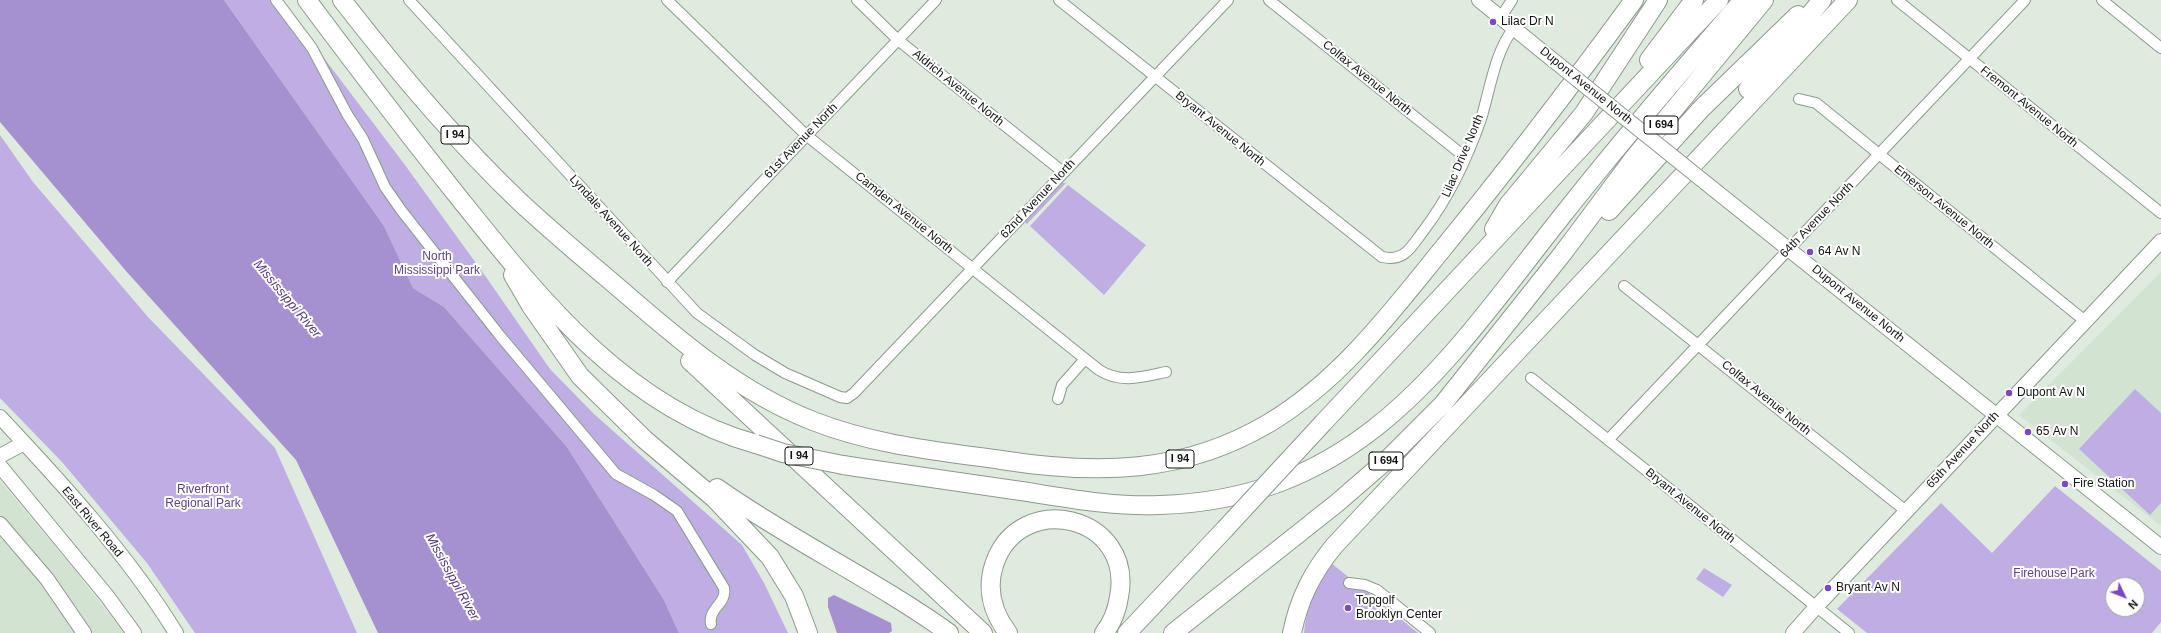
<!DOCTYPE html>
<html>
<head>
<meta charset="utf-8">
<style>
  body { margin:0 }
  #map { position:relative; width:2161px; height:633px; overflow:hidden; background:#e0ebdf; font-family:Helvetica,sans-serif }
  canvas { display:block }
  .north { position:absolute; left:2105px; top:577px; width:40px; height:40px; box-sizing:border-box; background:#fff; border:1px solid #a0a1a0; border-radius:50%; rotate:133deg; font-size:11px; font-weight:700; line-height:16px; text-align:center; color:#111511 }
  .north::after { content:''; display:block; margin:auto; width:14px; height:18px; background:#7949c1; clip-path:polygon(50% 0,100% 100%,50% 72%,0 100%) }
</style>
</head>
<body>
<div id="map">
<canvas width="2161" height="633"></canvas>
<div class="north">N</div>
</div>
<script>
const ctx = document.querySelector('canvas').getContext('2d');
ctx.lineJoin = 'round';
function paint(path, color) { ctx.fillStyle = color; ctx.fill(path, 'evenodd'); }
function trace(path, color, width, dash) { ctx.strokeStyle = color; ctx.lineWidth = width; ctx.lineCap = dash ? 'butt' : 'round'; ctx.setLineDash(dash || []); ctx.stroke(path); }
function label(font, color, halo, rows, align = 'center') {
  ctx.font = font + ' Helvetica,sans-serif'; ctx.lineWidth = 4; ctx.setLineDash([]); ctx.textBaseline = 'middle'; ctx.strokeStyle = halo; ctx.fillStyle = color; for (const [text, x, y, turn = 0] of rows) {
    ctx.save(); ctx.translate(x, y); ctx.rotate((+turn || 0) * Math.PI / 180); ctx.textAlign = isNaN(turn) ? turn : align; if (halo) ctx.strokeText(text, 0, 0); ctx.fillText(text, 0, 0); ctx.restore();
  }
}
paint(new Path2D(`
  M2161,272V526L2019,415Z
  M0,481L72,567L124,633H0Z`), '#d2e3d1');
paint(new Path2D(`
  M224,0H280L405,165L486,277L550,369L594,414L742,545L764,583L788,633H679L664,600L567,447L444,307L413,288L384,226Z
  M0,135L33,182L148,317L275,448L357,633H195L147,563L62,462L0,398Z
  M1062,183H1066L1027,224L1025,222Z
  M1068,185L1146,245L1104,295L1030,226Z
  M2135,389L2161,413V503L2150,515L2079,449Z
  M2055,486L2161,571V622L2152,633H1867L1837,609L1941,503L1992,553ZM2113,585H2137V609H2113Z
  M1331,563L1418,633H1304C1306,608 1316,584 1331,563Z
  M1704,568L1732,585L1723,597L1696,579Z`), '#beaee4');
paint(new Path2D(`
  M0,0H224L384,226L413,288L444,307L567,447L664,600L679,633H378L296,460L126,271L0,122Z
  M834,595L891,623L892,631L889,633H837L828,607V598Z`), '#a591cf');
const street = new Path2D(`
  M276,0L312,48L347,114L363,139L385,187L401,210L501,337L616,474L654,495L677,511L724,588C727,604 708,608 711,624
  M409,0L697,313L755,355L785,373L840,397L847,398L854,393L1228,0
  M667,0L806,135L1099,370C1121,384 1143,377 1166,372
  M857,0L898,40L1063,172
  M1059,0L1382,257C1405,262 1411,247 1424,230C1449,197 1467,159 1481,119C1490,90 1495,51 1514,28
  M1269,0L1465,157
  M1897,0L2161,213
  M2102,0L2161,48
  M1501,17L1512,0
  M1799,99L1816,103L2085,321
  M667,282L936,0
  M1624,286L1906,511
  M1531,378L1849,633
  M1058,399L1062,385L1085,359
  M1608,440L2025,0
  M1349,583L1365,585L1377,590L1430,633`);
const secondary = new Path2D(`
  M1479,0L1543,52
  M1712,188L2161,547
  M0,417C63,484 128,555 176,633
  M0,456L24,443
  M0,466L107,596L134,633
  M0,524L47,579L84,633
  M1793,633L1816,607L2161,241`);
const highway = new Path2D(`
  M307,0C357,67 408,134 460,199C540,299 627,409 756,444
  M342,0C397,71 455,140 519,201C552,232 586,260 620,289C680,341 739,392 813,421C874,445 937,451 1001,460C1097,475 1183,474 1269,423C1339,381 1389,315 1440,252C1507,170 1571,86 1634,0
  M1649,60L1694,0
  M1748,89L1822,0
  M1609,211L1701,109L1798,15
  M1494,229L1508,205L1584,113L1658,0
  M513,275L531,306L580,376L644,439L715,499L770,557L794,596L808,633
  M690,361L983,633
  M1323,423L1719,0
  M843,465C902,474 961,482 1021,491C1067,498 1113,507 1160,505C1365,499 1452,354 1566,211C1623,139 1683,69 1743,0
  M717,488C792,541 875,580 949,633
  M1008,633C993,613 986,590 994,565C1019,488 1135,515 1119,597C1117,610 1112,623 1104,633
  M1127,633L1225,529
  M1173,633L1337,503L1389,458L1443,404L1563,253L1634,158L1764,0
  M1292,633C1299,599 1312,573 1334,546L1848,0`);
trace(street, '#8e998e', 12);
trace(secondary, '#8e998e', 16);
trace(highway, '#8e998e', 20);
trace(street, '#fff', 10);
trace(secondary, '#fff', 14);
trace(highway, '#fff', 18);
const secondaryBridge = new Path2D(`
  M1543,52L1712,188`);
const highwayBridge = new Path2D(`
  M756,444L783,453L843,465
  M1225,529L1323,423`);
trace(secondaryBridge, '#8e998e', 16, []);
trace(highwayBridge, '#8e998e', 20, []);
trace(secondaryBridge, '#fff', 14);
trace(highwayBridge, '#fff', 18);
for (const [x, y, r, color] of [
  [1493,22,4,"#7949c1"],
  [1810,252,4,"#7949c1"],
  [2009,393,4,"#7949c1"],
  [2028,432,4,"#7949c1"],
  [2065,484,4,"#7949c1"],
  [1828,588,4,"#7949c1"],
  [1348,608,4,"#7949c1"]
]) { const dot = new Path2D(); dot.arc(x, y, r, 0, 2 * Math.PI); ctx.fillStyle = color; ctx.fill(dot); trace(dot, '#fff', 1.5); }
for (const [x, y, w] of [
  [1661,125,34],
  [455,135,28],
  [799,456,28],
  [1180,459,28],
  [1386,461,34]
]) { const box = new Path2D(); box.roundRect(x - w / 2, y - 9, w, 18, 3); ctx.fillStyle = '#fff'; ctx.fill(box); trace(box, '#111511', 1); }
label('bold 11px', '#111511', null, [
  ["I 694",1661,125],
  ["I 94",455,135],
  ["I 94",799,456],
  ["I 94",1180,459],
  ["I 694",1386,461]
]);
label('12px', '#111511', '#fff', [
  ["Lilac Dr N",1501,22],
  ["64 Av N",1818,252],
  ["Dupont Av N",2017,393],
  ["65 Av N",2036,432],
  ["Fire Station",2073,484],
  ["Bryant Av N",1836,588],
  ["Topgolf",1356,601],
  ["Brooklyn Center",1356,615]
], 'left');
label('12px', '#111511', '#fff', [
  ["Colfax Avenue North",1367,78,39],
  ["Dupont Avenue North",1586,86,39],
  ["Aldrich Avenue North",958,88,39],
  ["Fremont Avenue North",2029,107,39],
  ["Bryant Avenue North",1220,129,39],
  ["61st Avenue North",801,141,-46],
  ["Lilac Drive North",1463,156,-67],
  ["62nd Avenue North",1038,199,-47],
  ["Emerson Avenue North",1944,207,39],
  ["Camden Avenue North",904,213,39],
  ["64th Avenue North",1817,220,-46],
  ["Lyndale Avenue North",611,221,48],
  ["Dupont Avenue North",1858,304,39],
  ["Colfax Avenue North",1766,398,39],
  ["65th Avenue North",1963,450,-47],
  ["Bryant Avenue North",1690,506,39],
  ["East River Road",92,522,50]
]);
label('12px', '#5e428e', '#fff', [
  ["North",437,257],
  ["Mississippi Park",437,271],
  ["Riverfront",203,490],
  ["Regional Park",203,504],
  ["Firehouse Park",2054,574]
]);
label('italic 13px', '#543883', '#fff', [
  ["Mississippi River",287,299,50],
  ["Mississippi River",452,577,61]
]);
</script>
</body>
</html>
